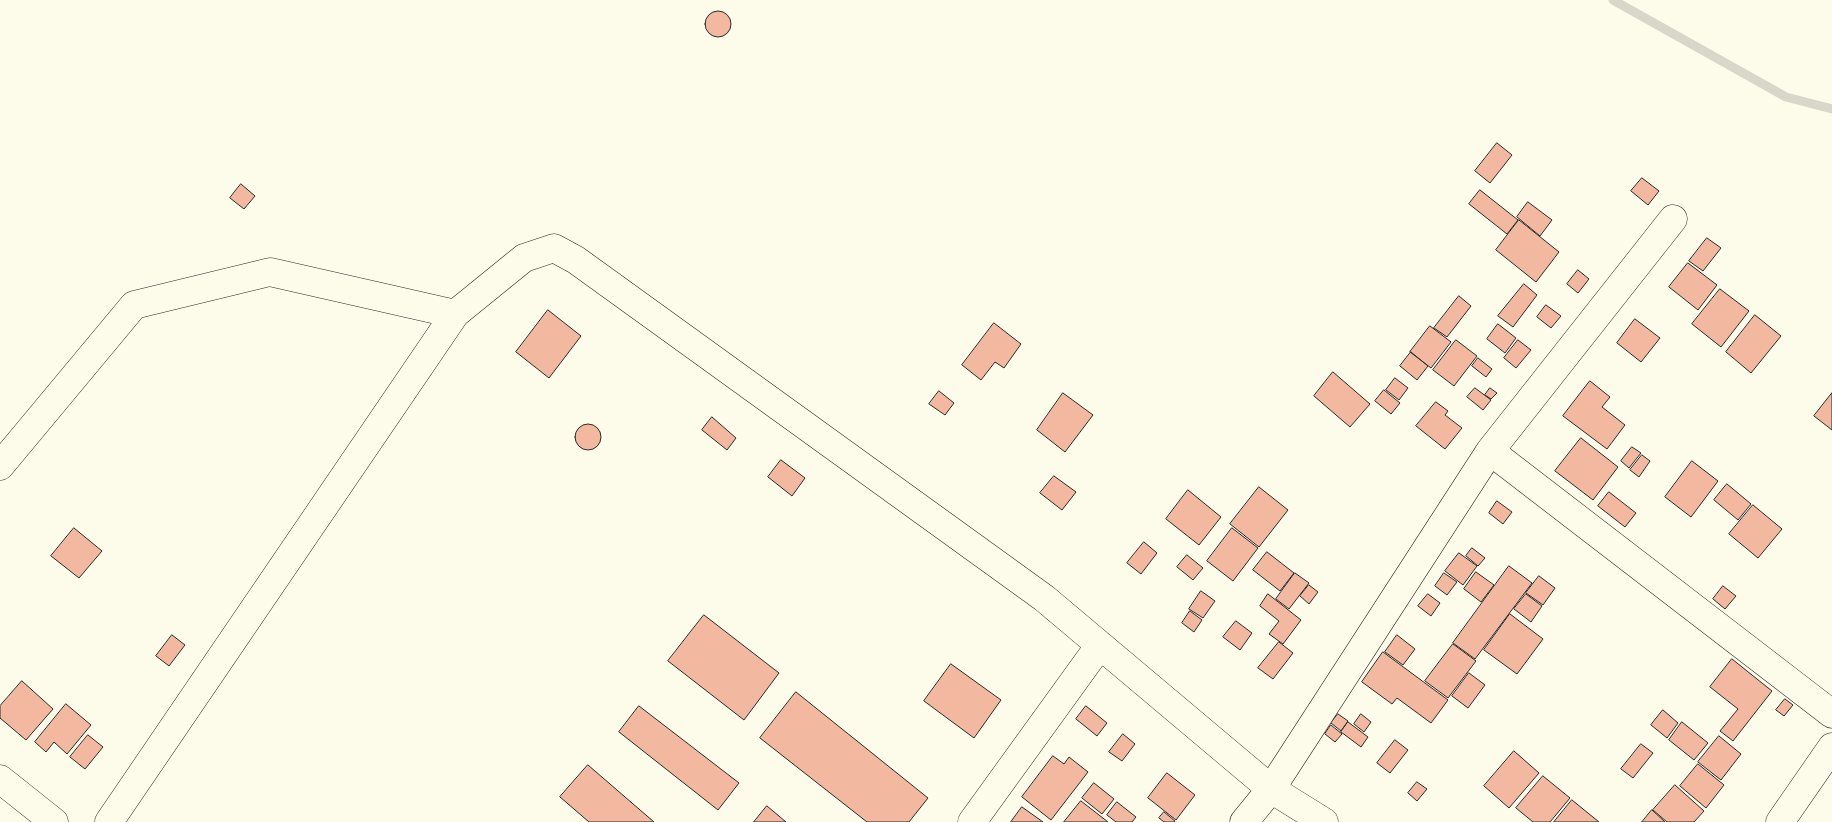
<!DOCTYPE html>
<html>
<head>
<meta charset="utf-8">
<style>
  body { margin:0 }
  canvas { display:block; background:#fdfbea }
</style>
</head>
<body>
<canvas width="1832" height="822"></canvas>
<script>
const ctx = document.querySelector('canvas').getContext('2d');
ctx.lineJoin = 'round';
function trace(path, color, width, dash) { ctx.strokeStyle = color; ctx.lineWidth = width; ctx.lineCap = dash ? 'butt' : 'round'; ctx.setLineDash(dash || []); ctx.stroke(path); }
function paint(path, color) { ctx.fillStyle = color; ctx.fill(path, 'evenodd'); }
trace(new Path2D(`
  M1613,0L1786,97L1832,109`), '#d8d7c9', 9);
const building = new Path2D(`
  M705 24a13 13 0 1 1 26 0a13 13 0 1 1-26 0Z
  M1497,143L1512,155L1490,183L1475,171Z
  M1642,178L1659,191L1648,205L1631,191Z
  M241,184L255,196L244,209L230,198Z
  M1480,190L1518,220L1507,234L1469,204Z
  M1528,202L1552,220L1540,236L1517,217Z
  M1519,220L1559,252L1536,282L1496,250Z
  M1707,238L1721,248L1703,271L1689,261Z
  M1688,263L1717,285L1698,310L1669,287Z
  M1578,270L1589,279L1578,293L1567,284Z
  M1524,284L1537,295L1513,327L1498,316Z
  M1720,289L1749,311L1721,347L1692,324Z
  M1459,296L1471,306L1447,337L1434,328Z
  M1546,305L1561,316L1551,328L1537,317Z
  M548,310L581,336L549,378L516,352Z
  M1755,315L1781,336L1751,373L1726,352Z
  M1635,319L1660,338L1641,362L1617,343Z
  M994,323L1021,344L1004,368L995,362L981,380L962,365Z
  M1498,324L1516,338L1505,353L1487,339Z
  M1430,326L1451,342L1431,368L1410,352Z
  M1456,340L1477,356L1454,386L1433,370Z
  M1518,340L1531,350L1516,368L1504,358Z
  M1411,352L1428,366L1417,380L1400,366Z
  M1478,358L1492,369L1486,377L1472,366Z
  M1333,372L1370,404L1350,427L1314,396Z
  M1395,378L1408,388L1399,400L1386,390Z
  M1590,381L1610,397L1602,407L1625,425L1607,449L1563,416Z
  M1475,388L1491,400L1483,410L1467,397Z
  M1490,388L1497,393L1491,399L1485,395Z
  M1384,390L1400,403L1391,414L1375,401Z
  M939,391L954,403L945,415L929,404Z
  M1063,393L1093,415L1065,452L1037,430Z
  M1832,393V430L1814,416Z
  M1436,402L1448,411L1445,415L1462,428L1445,449L1416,426Z
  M712,417L736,438L727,450L702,430Z
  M575 437a13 13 0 1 1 26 0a13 13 0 1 1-26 0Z
  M1581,438L1618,467L1593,500L1555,471Z
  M1632,447L1641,453L1629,468L1621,461Z
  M1642,455L1650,461L1639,477L1630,470Z
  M781,460L805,478L792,496L768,477Z
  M1692,461L1718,481L1691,517L1665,497Z
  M1054,476L1076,492L1062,510L1040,493Z
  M1727,484L1751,504L1738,520L1714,500Z
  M1259,487L1288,510L1259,547L1230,524Z
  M1188,490L1221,517L1199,545L1166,519Z
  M1609,492L1636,513L1625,527L1598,506Z
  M1497,501L1512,512L1503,524L1489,513Z
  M1753,505L1782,529L1758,558L1729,534Z
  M74,528L102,551L79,578L51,556Z
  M1232,528L1258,548L1233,581L1207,561Z
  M1144,542L1157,553L1141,574L1127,563Z
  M1472,548L1485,558L1478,566L1466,556Z
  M1267,552L1294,573L1280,591L1253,570Z
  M1459,553L1477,566L1463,585L1445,571Z
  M1187,555L1203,568L1193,580L1177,567Z
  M1509,566L1532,583L1475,659L1453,643Z
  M1476,572L1494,585L1481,602L1464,589Z
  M1295,573L1309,583L1289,609L1276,599Z
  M1444,573L1457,582L1447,595L1435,586Z
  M1539,576L1555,588L1543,605L1526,593Z
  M1309,585L1318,592L1309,604L1300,596Z
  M1723,586L1736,596L1725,609L1713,599Z
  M1201,591L1215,601L1203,618L1189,609Z
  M1268,594L1301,620L1283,644L1269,634L1279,621L1260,606Z
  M1428,594L1440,603L1431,616L1418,606Z
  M1526,594L1542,606L1531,622L1514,609Z
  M1190,611L1202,620L1194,632L1182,623Z
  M1510,614L1543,639L1517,674L1484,650Z
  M704,615L779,673L744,720L668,661Z
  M1236,621L1252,633L1240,650L1223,637Z
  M172,635L185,645L169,666L156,656Z
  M1397,635L1415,649L1403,665L1385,652Z
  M1279,642L1293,653L1273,679L1258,668Z
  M1453,644L1476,661L1448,698L1425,681Z
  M1383,652L1448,700L1431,723L1397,698L1392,704L1362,682Z
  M1732,659L1772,691L1733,741L1720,731L1738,709L1710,687Z
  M951,664L1001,700L974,738L924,701Z
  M1469,673L1485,685L1468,708L1452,696Z
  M22,681L53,709L26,740L0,718V706Z
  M796,692L928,798L909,822H867L760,738Z
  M1785,699L1793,705L1784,716L1776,710Z
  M66,704L91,725L67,754L54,742L46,752L35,742Z
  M639,706L739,783L718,810L619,732Z
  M1086,706L1107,723L1097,736L1076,719Z
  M1663,710L1678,723L1667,738L1651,725Z
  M1338,714L1348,721L1341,731L1331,723Z
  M1361,714L1371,722L1364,732L1354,724Z
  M1348,722L1368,737L1361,747L1341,732Z
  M1682,722L1708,743L1694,760L1669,740Z
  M1331,725L1342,734L1335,742L1325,734Z
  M1123,734L1135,744L1122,761L1109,752Z
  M88,735L103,747L85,769L70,757Z
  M1719,736L1741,754L1721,780L1698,762Z
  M1395,740L1408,750L1390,773L1377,763Z
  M1641,744L1653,753L1633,778L1621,769Z
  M1514,751L1539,773L1509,808L1484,786Z
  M1053,756L1064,764L1069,757L1088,772L1051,820L1022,797Z
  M1698,764L1724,785L1706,808L1680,786Z
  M588,765L654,822H589L560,797Z
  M1167,773L1195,795L1176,820L1148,798Z
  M1543,776L1570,798L1550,822H1533L1516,808Z
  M1417,782L1427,789L1417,801L1408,793Z
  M1094,783L1114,799L1102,814L1082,798Z
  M1675,785L1704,811L1694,822H1667L1653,810Z
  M1572,800L1599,822H1554Z
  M1081,801L1108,822H1064Z
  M1117,802L1136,817L1132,822H1116L1107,815Z
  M767,806L786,822H754Z
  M1022,807L1043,822H1011Z
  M1652,810L1665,822H1642Z
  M1164,812L1175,821L1174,822H1164L1159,818Z`);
paint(building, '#f2b8a0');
trace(building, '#2b2b2b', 1);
const minor = new Path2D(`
  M1490,451L1832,714
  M0,466L134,305L270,272L455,314
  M0,779L54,822
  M109,822L455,314L524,258L554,248L576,260L1044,598L1271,789L1324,822
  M972,822L1100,645
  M1244,822L1271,789L1490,451L1673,219
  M1780,822L1832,747`);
trace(minor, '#2b2b2b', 29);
trace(minor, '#fdfbea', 28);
</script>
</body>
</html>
